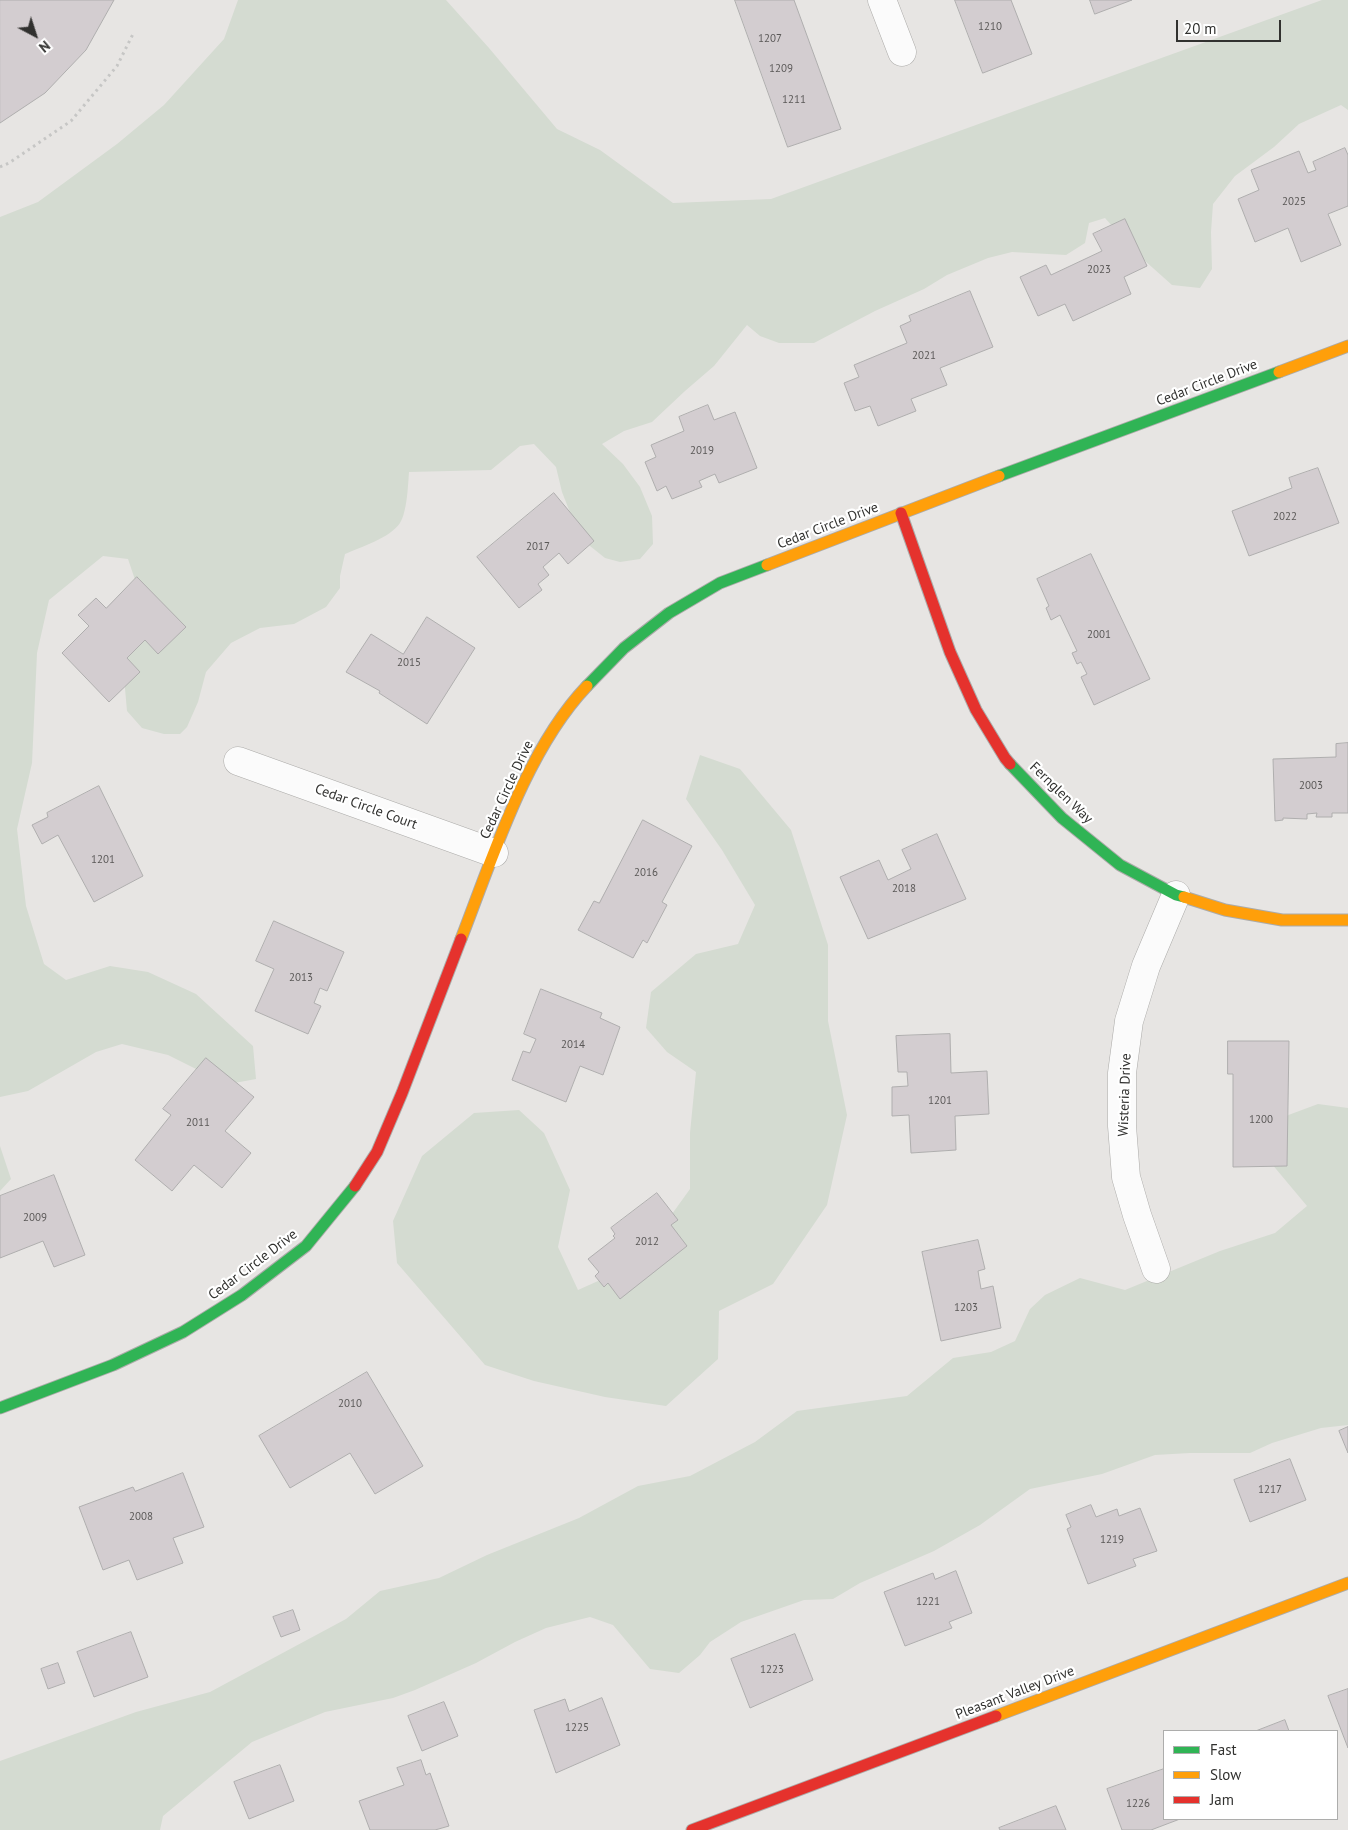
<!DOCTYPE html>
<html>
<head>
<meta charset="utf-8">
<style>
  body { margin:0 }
  #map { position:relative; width:1348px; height:1830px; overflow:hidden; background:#e7e5e3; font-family:"PT Sans",sans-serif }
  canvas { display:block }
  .legend { position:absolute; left:1163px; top:1730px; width:175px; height:90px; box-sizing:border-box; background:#fff; border:1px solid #adadac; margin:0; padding:6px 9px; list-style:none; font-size:15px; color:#31312f }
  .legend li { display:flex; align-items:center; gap:10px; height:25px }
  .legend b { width:25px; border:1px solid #adadac }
  .north { position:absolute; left:10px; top:10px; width:50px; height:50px; -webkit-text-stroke:4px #fff; paint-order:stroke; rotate:140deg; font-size:14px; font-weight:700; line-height:20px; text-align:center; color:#31312f }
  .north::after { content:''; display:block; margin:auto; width:18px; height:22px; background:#31312f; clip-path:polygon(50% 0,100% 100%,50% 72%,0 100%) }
  .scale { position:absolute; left:1176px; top:20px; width:105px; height:22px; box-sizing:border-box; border:2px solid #31312f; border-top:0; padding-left:6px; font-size:15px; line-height:18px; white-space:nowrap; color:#31312f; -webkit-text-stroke:4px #fff; paint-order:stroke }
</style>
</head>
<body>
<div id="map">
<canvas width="1348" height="1830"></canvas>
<ul class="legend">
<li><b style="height:6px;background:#30b455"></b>Fast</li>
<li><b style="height:6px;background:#ff9f0a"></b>Slow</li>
<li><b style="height:6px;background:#e5322d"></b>Jam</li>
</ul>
<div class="north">N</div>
<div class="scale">20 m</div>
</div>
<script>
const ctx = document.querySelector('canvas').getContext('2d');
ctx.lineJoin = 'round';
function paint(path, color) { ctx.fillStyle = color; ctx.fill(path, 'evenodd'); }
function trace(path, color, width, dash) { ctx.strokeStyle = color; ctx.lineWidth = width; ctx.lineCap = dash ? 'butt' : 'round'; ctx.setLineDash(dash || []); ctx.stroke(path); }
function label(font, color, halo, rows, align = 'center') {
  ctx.font = font + ' "PT Sans",sans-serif'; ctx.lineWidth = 4.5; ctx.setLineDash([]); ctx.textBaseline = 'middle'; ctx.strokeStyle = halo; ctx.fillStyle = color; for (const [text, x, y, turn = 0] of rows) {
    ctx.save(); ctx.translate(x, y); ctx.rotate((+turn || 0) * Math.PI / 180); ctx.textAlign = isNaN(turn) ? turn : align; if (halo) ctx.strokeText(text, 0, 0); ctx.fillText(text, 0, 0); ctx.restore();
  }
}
paint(new Path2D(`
  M238,0H446L489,48L557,129L600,150L673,203L771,199L1322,0H1348V110L1341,105L1299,124L1274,147L1235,176L1213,204L1211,232L1212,269L1200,288L1172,285L1135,252L1105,218L1089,223L1085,243L1066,255L1012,252L988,258L947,275L924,289L875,311L814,343H779L760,336L747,325L714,366L685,391L652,422L624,431L602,444L623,464L640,487L652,516L653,544L640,559L620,562L605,558L585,542L577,530L562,492L556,467L534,444L520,446L491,470L409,472C408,486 407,512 400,523C390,538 361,547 345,554L340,576V588L326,607L294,624L260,628L231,643L206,672L198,702L187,727L180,734H164L142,728L127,711L123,666L145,609L128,559L103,556L49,600L37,653L32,763L17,829L26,906L44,964L66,980L110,966L148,972L196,994L253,1046L256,1079L229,1084L214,1078L168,1055L122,1044L96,1052L28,1091L0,1097V217L38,202L117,144L164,105L224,39Z
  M700,755L740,769L791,830L828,945V1021L847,1115L827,1205L773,1284L719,1311L718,1359L666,1406L605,1397L534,1381L485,1365L397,1263L393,1221L422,1156L474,1113L519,1110L544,1133L570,1190L558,1247L578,1290L636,1264L690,1189V1133L696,1072L667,1052L646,1028L651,992L696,954L738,944L755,905L722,850L686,799Z
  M1318,1104L1348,1108V1425L1321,1428L1272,1443L1250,1453H1190L1155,1455L1102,1474L1030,1489L980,1525L934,1551L860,1583L833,1599L804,1600L741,1622L710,1642L700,1655L679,1673L650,1669L613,1625L590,1617L546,1628L515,1642L476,1663L415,1690L393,1698L325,1712L252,1742L163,1816L160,1830H0V1761L136,1712L210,1692L346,1619L380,1591L439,1578L487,1555L579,1518L638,1486L690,1476L755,1442L797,1411L907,1396L953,1358L991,1352L1015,1341L1030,1309L1045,1295L1080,1278L1125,1290L1220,1251L1275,1233L1307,1206L1266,1157L1275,1120Z
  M0,1146L11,1179L0,1191Z`), '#d4dbd1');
const building = new Path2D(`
  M0,0H114L86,50L45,93L0,123Z
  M735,0H794L841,129L788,147Z
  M955,0H1011L1032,54L983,73Z
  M1090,0H1132L1095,14Z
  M1345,148L1348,155V206L1328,214L1341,245L1301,262L1288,228L1255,242L1238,199L1259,190L1251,170L1299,151L1308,173L1316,170L1313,162Z
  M1125,219L1147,266L1124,277L1131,294L1073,321L1065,304L1038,316L1020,277L1046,265L1051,275L1102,251L1093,234Z
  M970,291L993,347L940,368L947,385L911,399L916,411L878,426L870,406L855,411L844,383L859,377L854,365L907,343L900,326L911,321L909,316Z
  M708,405L714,420L735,412L757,468L719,483L715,474L699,481L702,487L672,499L666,486L657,491L645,462L656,457L651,445L684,431L679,417Z
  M1318,468L1339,523L1249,556L1232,511L1292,488L1289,478Z
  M554,493L594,541L568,564L559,553L543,567L549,575L538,584L542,590L519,608L477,557Z
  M1091,554L1150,679L1094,705L1081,677L1087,674L1081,662L1077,664L1072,653L1077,651L1060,615L1051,620L1046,608L1049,606L1037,579Z
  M137,577L186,627L158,654L145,640L127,658L140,672L109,702L62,653L89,626L78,615L96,598L106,608Z
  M427,617L475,648L427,724L379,693L380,691L346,672L371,634L403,654Z
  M1348,743V813H1332V817H1316L1317,813L1307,814V819L1283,818V820L1275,821L1273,759L1336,757V744Z
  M99,786L143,876L94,902L58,835L42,844L32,825L48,817L47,813Z
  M643,820L692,846L662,902L667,905L647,943L643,940L633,958L578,930L594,901L599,903Z
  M937,834L966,899L868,939L840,877L879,860L888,880L911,869L902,850Z
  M274,921L344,952L327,991L320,988L314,1003L321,1006L308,1034L255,1011L274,969L256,961Z
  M541,989L602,1013L600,1018L620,1027L603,1075L580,1066L566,1102L512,1080L523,1051L530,1053L536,1039L524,1034Z
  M950,1034L951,1073L987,1071L989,1114L955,1116L956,1150L911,1153L909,1115L892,1116V1087L908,1086L907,1072H898L896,1036Z
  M1228,1041H1289L1287,1166L1233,1167V1074H1228Z
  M206,1058L254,1097L225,1131L251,1153L222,1188L194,1165L172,1191L135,1160L171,1115L163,1109Z
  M54,1175L85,1255L54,1267L43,1241L0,1258V1196Z
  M657,1193L678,1220L671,1225L687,1246L620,1299L608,1283L604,1287L595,1276L599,1272L588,1259L615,1238L613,1236L615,1234L611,1228Z
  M978,1240L985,1269L978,1271L981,1289L993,1286L1001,1328L941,1341L922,1252Z
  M367,1372L423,1466L375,1494L350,1453L290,1488L259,1436Z
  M1348,1427V1453L1339,1431Z
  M1290,1459L1306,1500L1250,1522L1234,1480Z
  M183,1473L204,1527L173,1538L183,1563L137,1580L129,1560L103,1570L79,1507L133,1487L135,1491Z
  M1091,1505L1096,1517L1117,1509L1119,1516L1140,1508L1157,1551L1133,1559L1136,1566L1088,1584L1067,1529L1071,1527L1066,1515Z
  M956,1571L972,1613L949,1622L952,1628L905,1646L884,1592L933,1573L935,1579Z
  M293,1610L300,1630L281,1637L273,1617Z
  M131,1632L148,1677L94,1697L77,1652Z
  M795,1634L813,1680L750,1708L731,1659Z
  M58,1663L65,1683L48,1689L41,1669Z
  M1348,1689V1748L1328,1696Z
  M602,1698L620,1745L556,1773L534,1710L565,1699L569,1711Z
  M444,1702L458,1736L422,1751L408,1716Z
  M1285,1720L1289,1731H1256Z
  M421,1760L426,1775L430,1773L449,1826L435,1830H370L359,1801L404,1785L397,1768Z
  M280,1765L294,1801L249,1819L234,1782Z
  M1164,1769V1819H1180L1151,1830H1122L1107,1789Z
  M1056,1806L1066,1830H1000L999,1828Z`);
paint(building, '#d3cdd0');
trace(building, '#afaeae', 1);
const street = new Path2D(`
  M882,0L902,52
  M238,761L494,853
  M1156,1269L1137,1215L1126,1177L1122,1126V1073L1129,1021L1146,966L1176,895`);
const fast = new Path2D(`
  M999,476L1279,372
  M587,686L624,648L669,613L720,583L767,565
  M1010,764L1062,818L1120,865L1176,895L1184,897
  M0,1408L113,1365L183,1332L242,1295L306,1246L355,1186`);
const slow = new Path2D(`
  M1279,372L1348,346
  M767,565L999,476
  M1184,897L1225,910L1282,920H1348
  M461,939C493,857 526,750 587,686
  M996,1716L1348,1583`);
const jam = new Path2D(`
  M901,513L950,652L976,710L1005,758L1010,764
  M355,1186L377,1152L402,1093L461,939
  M692,1830L996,1716`);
trace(street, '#acaba9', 29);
trace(fast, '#acaba9', 13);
trace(slow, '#acaba9', 13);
trace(jam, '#acaba9', 13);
trace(new Path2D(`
  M0,167L9,163L71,121L117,66L134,32`), '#c6c6c5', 3, [2.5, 4]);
trace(street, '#fbfbfb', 28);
trace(fast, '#30b455', 11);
trace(slow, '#ff9f0a', 11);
trace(jam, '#e5322d', 11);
label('11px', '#5a5857', null, [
  ["1210",990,27],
  ["1207",770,39],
  ["1209",781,69],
  ["1211",794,100],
  ["2025",1294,202],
  ["2023",1099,270],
  ["2021",924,356],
  ["2019",702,451],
  ["2022",1285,517],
  ["2017",538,547],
  ["2001",1099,635],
  ["2015",409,663],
  ["2003",1311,786],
  ["1201",103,860],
  ["2016",646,873],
  ["2018",904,889],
  ["2013",301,978],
  ["2014",573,1045],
  ["1201",940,1101],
  ["1200",1261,1120],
  ["2011",198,1123],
  ["2009",35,1218],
  ["2012",647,1242],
  ["1203",966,1308],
  ["2010",350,1404],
  ["1217",1270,1490],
  ["2008",141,1517],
  ["1219",1112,1540],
  ["1221",928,1602],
  ["1223",772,1670],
  ["1225",577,1728],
  ["1226",1138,1804]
]);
label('14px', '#31312f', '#fff', [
  ["Cedar Circle Drive",1207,383,-21],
  ["Cedar Circle Drive",828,526,-21],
  ["Cedar Circle Drive",507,790,-65],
  ["Fernglen Way",1061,793,44],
  ["Cedar Circle Court",366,807,20],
  ["Wisteria Drive",1125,1095,-88],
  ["Cedar Circle Drive",253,1265,-37],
  ["Pleasant Valley Drive",1015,1693,-21]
]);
</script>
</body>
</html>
